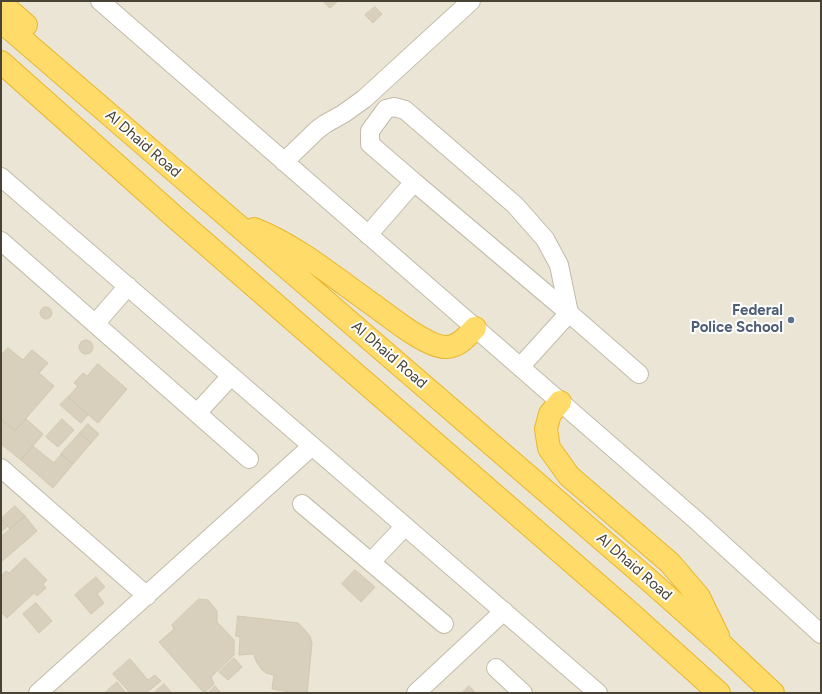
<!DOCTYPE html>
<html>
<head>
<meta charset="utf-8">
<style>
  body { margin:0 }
  #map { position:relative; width:822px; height:694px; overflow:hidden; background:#f5f2e8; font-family:Figtree,sans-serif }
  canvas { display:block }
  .frame { position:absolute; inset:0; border:2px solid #494336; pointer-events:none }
</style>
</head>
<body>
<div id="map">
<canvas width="822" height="694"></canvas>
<div class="frame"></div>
</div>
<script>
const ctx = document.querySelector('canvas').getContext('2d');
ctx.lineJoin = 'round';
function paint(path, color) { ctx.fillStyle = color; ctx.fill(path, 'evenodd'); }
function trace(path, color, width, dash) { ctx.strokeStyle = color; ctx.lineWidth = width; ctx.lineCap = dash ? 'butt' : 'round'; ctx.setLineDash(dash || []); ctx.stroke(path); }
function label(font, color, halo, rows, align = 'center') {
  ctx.font = font + ' Figtree,sans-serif'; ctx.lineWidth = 4; ctx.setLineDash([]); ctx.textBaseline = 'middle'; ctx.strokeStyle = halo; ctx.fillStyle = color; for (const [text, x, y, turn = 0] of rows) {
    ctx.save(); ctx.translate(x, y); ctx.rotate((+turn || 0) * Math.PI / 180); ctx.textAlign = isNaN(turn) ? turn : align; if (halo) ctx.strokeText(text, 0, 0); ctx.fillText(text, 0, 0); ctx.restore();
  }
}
paint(new Path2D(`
  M1,1H821V693H1Z`), '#eae5d5');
const building = new Path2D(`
  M323,1H338L330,8Z
  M375,7L382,14L373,23L365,15Z
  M40 313a6 6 0 1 1 12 0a6 6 0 1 1-12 0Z
  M79 347a7 7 0 1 1 14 0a7 7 0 1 1-14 0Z
  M8,348L23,360L32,350L48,363L39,373L54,386L15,431L1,419V356Z
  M98,364L127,389L98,423L68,397L78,386L74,383L83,373L87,376Z
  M68,397L88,415L81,423L60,405Z
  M1,419L15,431L26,419L43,434L21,460L1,444Z
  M62,419L74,430L58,447L46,437Z
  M88,424L99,434L91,443L80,433Z
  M80,433L91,443L73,464L61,454Z
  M33,446L54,463L61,454L73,464L53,488L21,460Z
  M15,506L25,516L10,529L1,519Z
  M25,516L37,531L1,562V537Z
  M1,518L8,526L1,532Z
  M25,558L47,580L43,584L46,588L37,596L34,593L7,618L1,612V576L6,571L9,573Z
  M355,570L375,587L361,602L342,584Z
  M96,577L105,587L97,594L104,603L91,614L75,595Z
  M199,599L208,600L217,611V622L234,640V655L211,677L214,684L204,693L159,642L174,629L172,625Z
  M36,603L52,621L39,633L23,614Z
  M238,616L298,623L304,629L310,636L312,643L307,693H296L272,689L274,675L266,673L261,669L256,661L254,654L239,655L240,637L236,636Z
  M234,658L242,667L228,680L219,672Z
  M130,659L148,680L155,675L161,681L146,693H130L113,674Z
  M117,682L126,693H105Z
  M164,684L172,693H154Z
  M215,686L221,693H208Z
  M469,686L476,693H462Z`);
paint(building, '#d8d0bc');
trace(building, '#d3c8af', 1);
const minor = new Path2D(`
  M100,1L697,521L821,634
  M284,162L317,130L325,124L343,114L364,99L471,1
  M1,177L598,693
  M414,182L370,144V131L386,109L394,107L405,110L515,205L545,239L559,265L569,313L639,374
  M368,235L414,182L569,313L520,367
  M1,241L249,459
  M95,324L128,286
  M197,413L231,376
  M1,468L147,596
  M302,504L444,624
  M371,562L405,526
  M496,668L523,693
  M38,693L312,446
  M416,693L504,611`);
const highway = new Path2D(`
  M1,3L26,25
  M1,21L650,581L723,646L773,693
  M1,62L177,219L627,610L719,693
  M254,229C297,246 334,277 372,304C389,316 425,346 445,347C458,348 467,336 475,328
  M560,402L550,414L546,429L549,448L569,476L670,563L699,597L718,636`);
trace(minor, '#c2bba9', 20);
trace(highway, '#eab62d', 24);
trace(minor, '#fff', 18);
trace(highway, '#ffdb69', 22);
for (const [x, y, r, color] of [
  [791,320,4,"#5c6f8a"]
]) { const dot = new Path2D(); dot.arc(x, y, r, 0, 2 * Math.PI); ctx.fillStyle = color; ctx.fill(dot); trace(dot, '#fff', 1.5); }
label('15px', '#494336', '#fff', [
  ["Al Dhaid Road",143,144,41],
  ["Al Dhaid Road",389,355,41],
  ["Al Dhaid Road",634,567,41]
]);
label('bold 15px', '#4e5e75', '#fff', [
  ["Federal",783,311],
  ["Police School",783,328]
], 'right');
</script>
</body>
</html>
